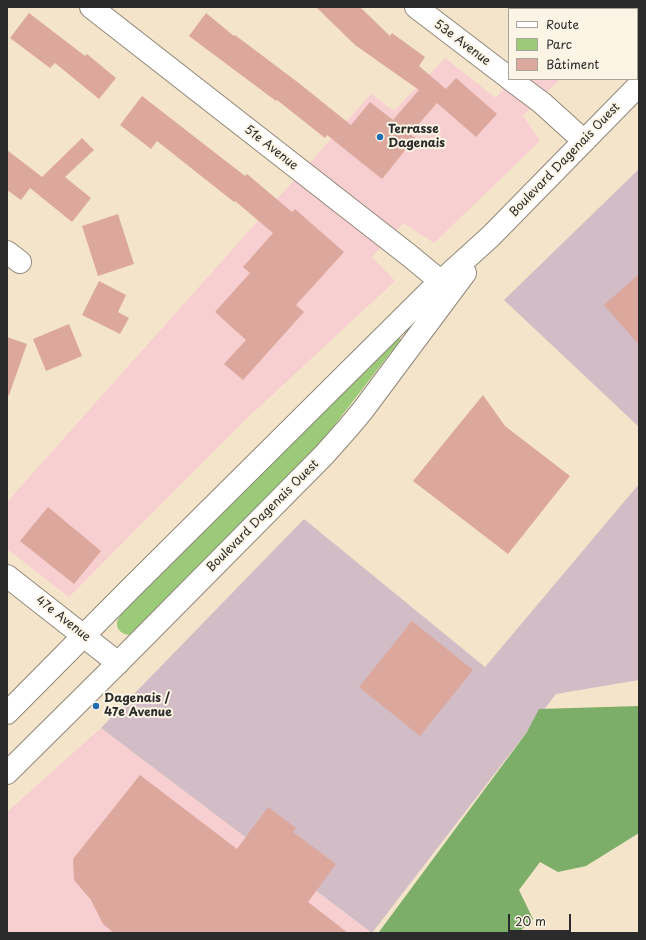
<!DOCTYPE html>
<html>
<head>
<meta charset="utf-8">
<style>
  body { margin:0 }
  #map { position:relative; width:646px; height:940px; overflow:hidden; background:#f4e4c9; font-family:"Playpen Sans",sans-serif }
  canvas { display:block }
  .frame { position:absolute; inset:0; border:8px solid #2b2b2b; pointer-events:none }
  .legend { position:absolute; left:508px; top:8px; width:130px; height:72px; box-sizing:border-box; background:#fcf5e5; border:1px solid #a8a49b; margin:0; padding:5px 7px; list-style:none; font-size:12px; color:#2b2b2b }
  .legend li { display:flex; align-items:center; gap:8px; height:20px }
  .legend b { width:20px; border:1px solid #a8a49b }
  .scale { position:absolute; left:508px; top:914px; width:63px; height:18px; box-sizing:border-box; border:2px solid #2b2b2b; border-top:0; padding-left:5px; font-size:12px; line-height:14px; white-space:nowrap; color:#2b2b2b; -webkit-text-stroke:3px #fcf5e5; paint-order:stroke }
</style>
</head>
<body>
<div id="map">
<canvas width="646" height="940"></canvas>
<div class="frame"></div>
<ul class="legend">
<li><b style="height:5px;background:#fff"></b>Route</li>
<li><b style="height:11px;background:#9bca79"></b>Parc</li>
<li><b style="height:11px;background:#dca89d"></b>Bâtiment</li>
</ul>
<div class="scale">20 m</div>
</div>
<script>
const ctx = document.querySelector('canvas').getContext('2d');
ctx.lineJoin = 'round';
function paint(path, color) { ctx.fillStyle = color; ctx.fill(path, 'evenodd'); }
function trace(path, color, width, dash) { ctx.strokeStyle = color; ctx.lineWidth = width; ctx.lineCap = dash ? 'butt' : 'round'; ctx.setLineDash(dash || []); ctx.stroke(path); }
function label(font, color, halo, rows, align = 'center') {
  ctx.font = font + ' "Playpen Sans",sans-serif'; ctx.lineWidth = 4; ctx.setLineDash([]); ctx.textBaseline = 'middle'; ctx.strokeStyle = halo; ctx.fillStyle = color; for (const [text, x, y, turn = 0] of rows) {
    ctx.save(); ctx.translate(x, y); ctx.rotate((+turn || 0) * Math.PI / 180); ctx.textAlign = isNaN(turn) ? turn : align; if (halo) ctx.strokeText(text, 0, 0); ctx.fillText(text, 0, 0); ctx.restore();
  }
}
paint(new Path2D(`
  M567,7H639V9L637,11V9H565Z
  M445,58L496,98L511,79H560L523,116L540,141L434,243L403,223L372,257L395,281L243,422L69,597L7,549V502L371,94L394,111Z
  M101,728L372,933H7V812Z`), '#f7cfd1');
paint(new Path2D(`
  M639,169V427L504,300Z
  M639,484V680L556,694L372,933L101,728L304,519L485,667Z`), '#d2bdc6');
paint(new Path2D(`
  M398,337L401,339L316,449L130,635C123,635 116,630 117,622C117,621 120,616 120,615Z`), '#9bca79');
paint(new Path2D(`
  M639,706V833L586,866L558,872L540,862L519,890L533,919L518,933H381L379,932L527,732L539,709Z`), '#7cae69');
paint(new Path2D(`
  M316,7H360L390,36L392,33L425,57L419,66L446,89L456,78L497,114L476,137L437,103L410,134L415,138L382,179L327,135L325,138L277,100L276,101L189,36L206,13L234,36L235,35L300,84L351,125L370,102L393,120L419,90L355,45Z
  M29,13L85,56L87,54L116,78L99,99L55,63L50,68L10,38Z
  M142,96L245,176L247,174L292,212L295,209L344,252L296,305L304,312L243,380L224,364L246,340L215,312L250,273L243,267L273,233L235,201L234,202L157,141L151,149L120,125Z
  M82,138L94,150L65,177L91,198L72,222L30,188L21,200L7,190V150L42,177Z
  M118,214L134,264L98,276L82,226Z
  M639,274V345L604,305Z
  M99,281L126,295L118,312L129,318L120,334L82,315Z
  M69,324L82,356L46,371L33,339Z
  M7,337L27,344L9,395H7Z
  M483,395L505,426L570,476L508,554L413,481Z
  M48,507L101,551L74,584L20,541Z
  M412,621L473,670L420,736L359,687Z
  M140,775L237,849L268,807L296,828L293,832L336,864L308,902L348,933H114L103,924L91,900L74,880L73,859Z`), '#dca89d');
const street = new Path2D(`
  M91,7L410,256L451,290
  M416,7L509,78
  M510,79L542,103L584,141
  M7,252L20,262
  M7,576L118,663`);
const secondary = new Path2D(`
  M7,713L129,590L427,294L491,236L639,85
  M7,773L118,663L324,455L348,428L363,410L465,273`);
trace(street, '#90887a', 24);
trace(secondary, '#90887a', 24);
trace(street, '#fff', 22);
trace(secondary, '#fff', 22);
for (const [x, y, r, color] of [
  [380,137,4,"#1f6fb2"],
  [96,706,4,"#1f6fb2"]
]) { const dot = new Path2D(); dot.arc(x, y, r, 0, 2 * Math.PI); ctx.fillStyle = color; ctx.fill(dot); trace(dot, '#fcf5e5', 1.5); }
label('12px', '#2b2b2b', '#fcf5e5', [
  ["53e Avenue",462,43,37],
  ["51e Avenue",271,148,38],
  ["Boulevard Dagenais Ouest",565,160,-46],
  ["Boulevard Dagenais Ouest",263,516,-45],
  ["47e Avenue",63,619,38]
]);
label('bold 12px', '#2b2b2b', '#fcf5e5', [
  ["Terrasse",388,130],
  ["Dagenais",388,144],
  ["Dagenais /",104,699],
  ["47e Avenue",104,713]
], 'left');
</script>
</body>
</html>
